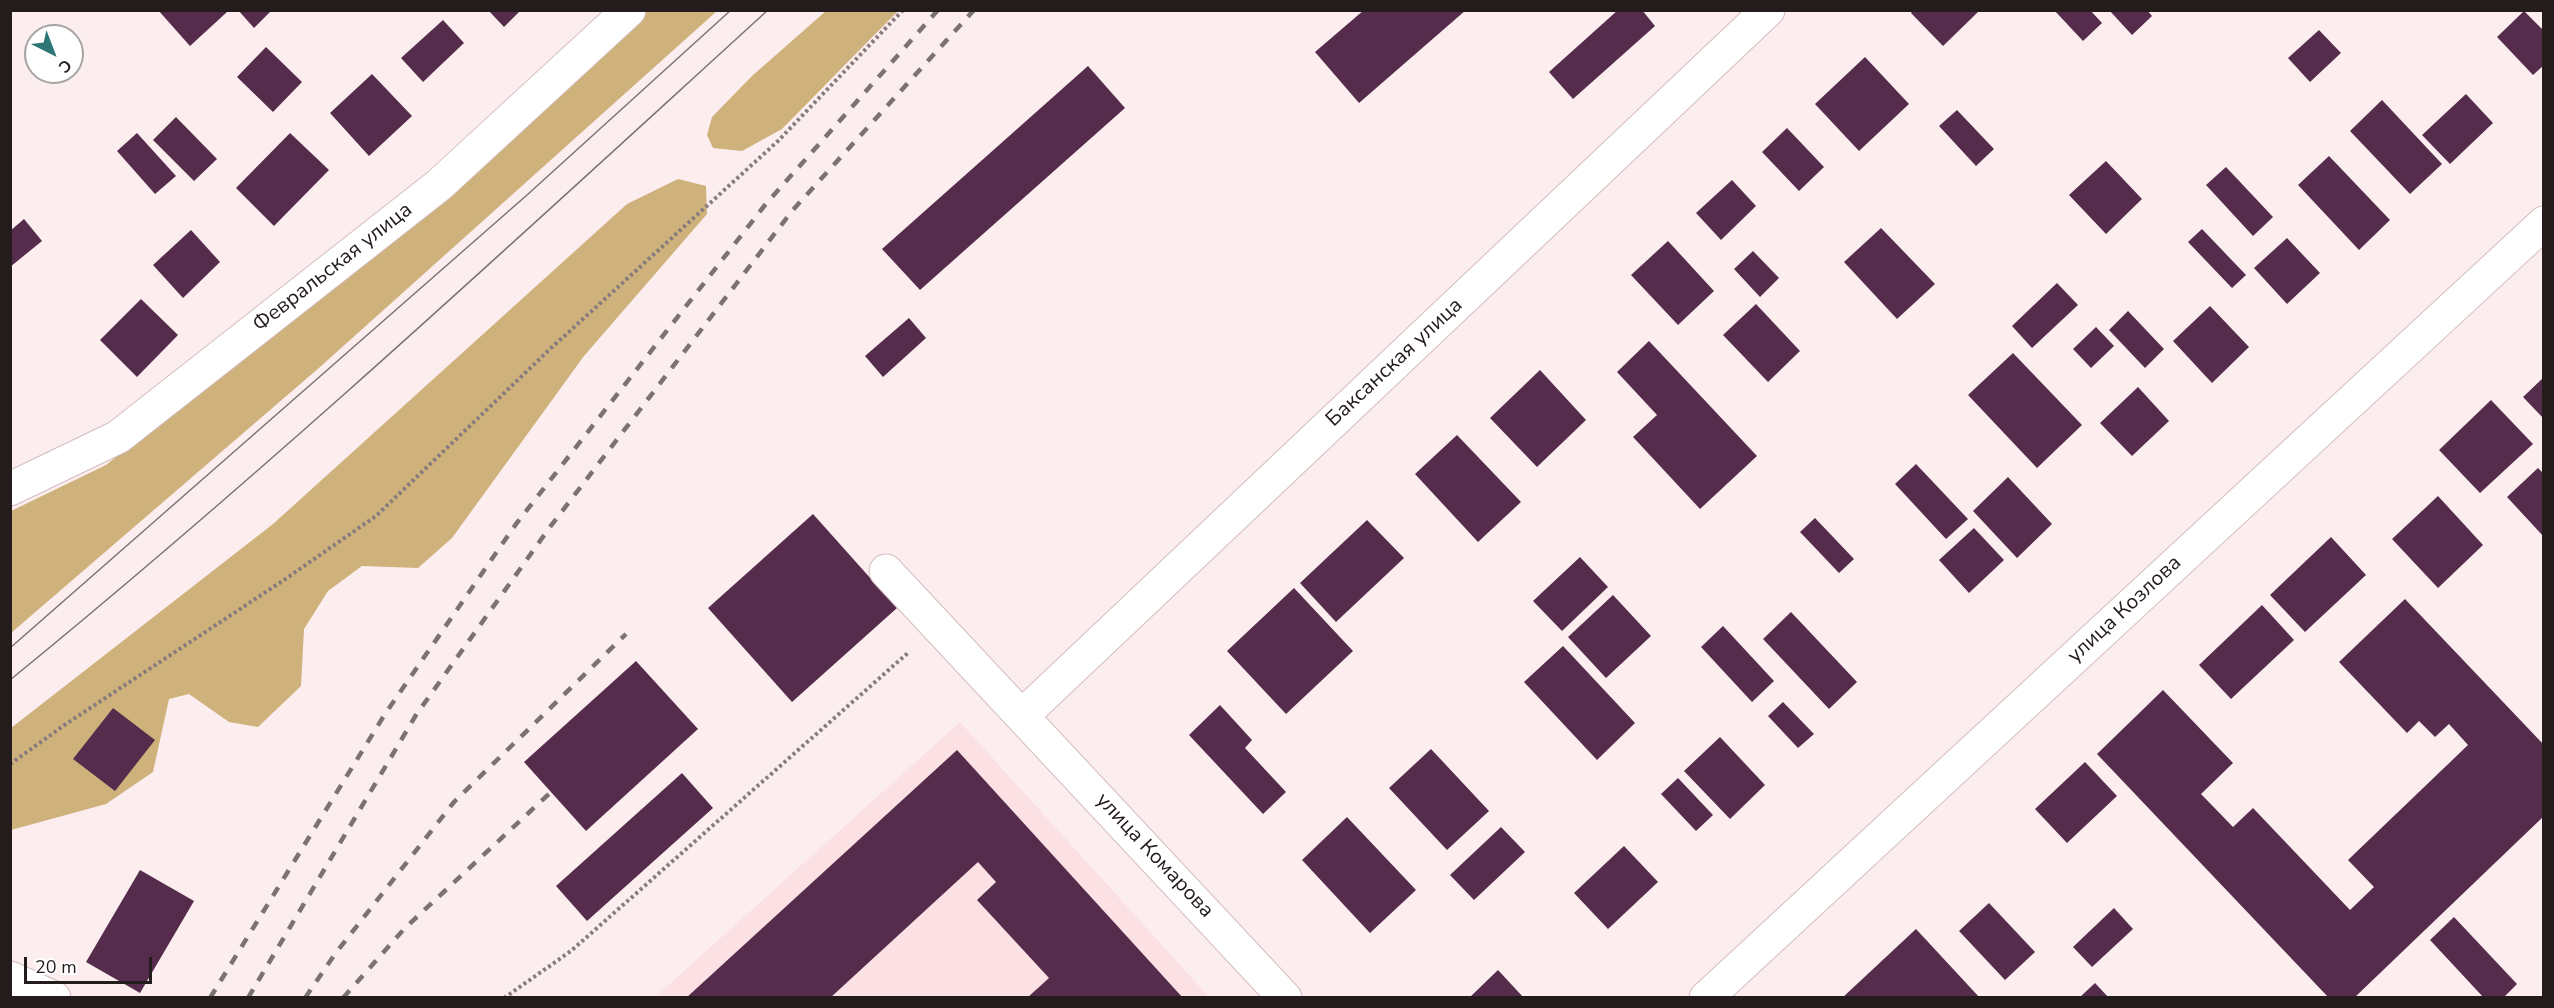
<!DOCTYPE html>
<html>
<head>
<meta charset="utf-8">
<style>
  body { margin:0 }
  #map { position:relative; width:2554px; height:1008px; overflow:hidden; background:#fcedef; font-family:"Nunito Sans",sans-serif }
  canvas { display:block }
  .frame { position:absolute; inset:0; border:12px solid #231b1c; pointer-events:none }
  .north { position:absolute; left:24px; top:24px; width:60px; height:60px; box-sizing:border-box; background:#fff; border:2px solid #a7a4a4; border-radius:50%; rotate:138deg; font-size:16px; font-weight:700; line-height:24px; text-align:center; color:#231b1c }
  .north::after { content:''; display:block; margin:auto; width:21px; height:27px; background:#2c7676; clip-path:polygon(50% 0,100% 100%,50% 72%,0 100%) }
  .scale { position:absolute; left:24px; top:957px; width:128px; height:27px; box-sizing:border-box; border:3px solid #231b1c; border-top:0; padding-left:8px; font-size:18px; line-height:21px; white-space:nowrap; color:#231b1c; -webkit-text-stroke:4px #fff; paint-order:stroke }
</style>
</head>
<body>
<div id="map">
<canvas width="2554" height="1008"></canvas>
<div class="frame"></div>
<div class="north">С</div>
<div class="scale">20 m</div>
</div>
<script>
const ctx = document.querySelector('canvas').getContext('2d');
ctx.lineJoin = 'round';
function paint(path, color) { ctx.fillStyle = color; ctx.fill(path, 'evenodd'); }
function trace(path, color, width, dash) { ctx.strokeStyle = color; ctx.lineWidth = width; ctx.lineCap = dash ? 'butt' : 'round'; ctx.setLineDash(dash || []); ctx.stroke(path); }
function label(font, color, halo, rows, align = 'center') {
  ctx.font = font + ' "Nunito Sans",sans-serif'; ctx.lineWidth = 6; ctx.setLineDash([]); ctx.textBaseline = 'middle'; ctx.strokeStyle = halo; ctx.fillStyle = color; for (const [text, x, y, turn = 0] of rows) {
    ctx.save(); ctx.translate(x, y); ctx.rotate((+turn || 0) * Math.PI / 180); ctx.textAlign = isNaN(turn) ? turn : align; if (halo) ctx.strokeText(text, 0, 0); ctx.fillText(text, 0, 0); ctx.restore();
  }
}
paint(new Path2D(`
  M960,722L1209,997L654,998Z`), '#fbe1e3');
paint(new Path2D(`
  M827,10L898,11L782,129L742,151L713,148L707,135L712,117L752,76Z
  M636,11H717L320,367L11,633V511L106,465L371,256Z
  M678,179L706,186L707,214L584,356L452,538L418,568L362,566L328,591L304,629L301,686L258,727L229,722L189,694L169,699L153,772L106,804L11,830V728L273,524L627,204Z`), '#cfb17c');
paint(new Path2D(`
  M158,10H226L227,12L190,46Z
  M238,10H272L254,28Z
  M488,10H521L504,27Z
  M1364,10H1466L1359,103L1315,52Z
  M1618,10H1642L1655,26L1573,99L1549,72Z
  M1913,10H1976L1978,12L1943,46L1911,13Z
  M2054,10H2090L2102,23L2083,41Z
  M2109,10H2147L2152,16L2132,35Z
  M2524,11L2544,31V65L2533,75L2497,37Z
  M443,20L464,43L423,82L401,58Z
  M2319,30L2341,53L2310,82L2288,58Z
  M266,47L302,82L273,112L237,77Z
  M1865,57L1909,104L1859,151L1815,104Z
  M1088,66L1125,108L920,290L882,249Z
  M372,74L412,116L369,156L330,113Z
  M2466,94L2493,123L2450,164L2422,135Z
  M2382,100L2442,164L2410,194L2350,131Z
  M1957,110L1994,149L1976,166L1939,126Z
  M176,117L217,159L194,181L153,140Z
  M1787,128L1824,167L1799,191L1762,152Z
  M137,133L176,176L155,194L117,151Z
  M290,133L329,170L274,226L236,188Z
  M2329,156L2390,220L2359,250L2298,185Z
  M2106,161L2142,199L2106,234L2069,195Z
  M2226,167L2273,217L2253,236L2206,185Z
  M1732,180L1756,206L1721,240L1696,213Z
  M24,219L42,241L10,267V231Z
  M1881,228L1935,284L1897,319L1844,262Z
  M2202,229L2246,275L2232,288L2188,242Z
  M191,230L220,262L183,298L153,265Z
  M2287,238L2320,273L2287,304L2254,268Z
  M1668,241L1714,291L1678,325L1631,275Z
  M1753,251L1779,278L1760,297L1734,269Z
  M2057,283L2078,305L2032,348L2012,326Z
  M141,299L178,335L137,377L100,340Z
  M1756,304L1800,351L1768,382L1723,335Z
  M2210,306L2249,347L2212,383L2173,341Z
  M2128,311L2164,349L2145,368L2109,330Z
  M909,318L926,338L883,377L865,356Z
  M2096,327L2114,346L2091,368L2073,349Z
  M1649,341L1757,456L1700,509L1633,437L1657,415L1617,372Z
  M2013,353L2082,425L2037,468L1968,395Z
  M1540,370L1586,420L1537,467L1490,418Z
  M2544,377V419L2523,397Z
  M2138,387L2169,421L2132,456L2100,423Z
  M2491,400L2533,444L2480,493L2439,450Z
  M1457,435L1521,502L1478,542L1415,474Z
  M1916,464L1968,519L1946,539L1895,484Z
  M2538,468L2544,474V537L2507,497Z
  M2008,477L2052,524L2017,558L1973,511Z
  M2438,496L2483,545L2438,588L2392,539Z
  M813,514L897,608L792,702L708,608Z
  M1815,518L1854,559L1839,573L1800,532Z
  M1367,520L1404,558L1336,622L1300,583Z
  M1974,528L2004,560L1969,593L1939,560Z
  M2331,537L2366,575L2305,632L2270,595Z
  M1580,557L1608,587L1562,631L1533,601Z
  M1294,588L1353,651L1286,714L1227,651Z
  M1613,595L1651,636L1606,678L1568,637Z
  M2405,599L2544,745V816L2354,998H2329L2097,754L2163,690L2233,763L2201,794L2233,827L2253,808L2350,910L2374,887L2348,860L2468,745L2449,724L2435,737L2419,721L2407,733L2339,662Z
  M2262,605L2294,640L2231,699L2199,665Z
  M1791,612L1857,682L1829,709L1763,639Z
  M1723,626L1774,681L1752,702L1701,647Z
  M1563,646L1635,723L1597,760L1524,682Z
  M636,661L698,729L586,831L524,762Z
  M1783,702L1814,734L1798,748L1768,716Z
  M1220,705L1252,740L1245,748L1286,792L1263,814L1189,735Z
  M113,708L155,740L115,791L73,759Z
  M1720,737L1765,785L1730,819L1684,771Z
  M1431,749L1489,811L1447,850L1389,788Z
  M957,750L1183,998H1027L1049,978L977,900L996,882L978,862L830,998H686Z
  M2085,762L2117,796L2067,843L2035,809Z
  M682,773L713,808L587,921L556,886Z
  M1678,778L1713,815L1696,831L1661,794Z
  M1347,817L1416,890L1370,933L1302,860Z
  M1501,827L1525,852L1474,900L1450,875Z
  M1624,846L1658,882L1608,929L1574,893Z
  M140,870L194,901L140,993L86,962Z
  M1989,903L2035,952L2005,980L1959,931Z
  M2114,908L2133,929L2092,967L2073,947Z
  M2454,917L2517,984L2503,998H2484L2430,940Z
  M1916,929L1980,998H1842Z
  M1498,970L1524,998H1469Z
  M2095,983L2109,998H2079Z`), '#562c4d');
const minor = new Path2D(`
  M10,489L118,437L439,185L629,10
  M886,571L1285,998
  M1023,715L1768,10
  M10,978L54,998
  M1706,998L2544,223`);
trace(minor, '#d4bdbf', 35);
trace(new Path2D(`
  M10,764L66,724L284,580L376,516L549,350L778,141L903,10
  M504,998L571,951L909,652`), '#877c7d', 4, [3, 3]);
trace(minor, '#fff', 33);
trace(new Path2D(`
  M10,648L527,195L731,10
  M10,680C271,467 519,237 768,10`), '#7d7273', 1.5);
trace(new Path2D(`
  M210,998L385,714L516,524L765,205L938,10
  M248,998L416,715L550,527L792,211L974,10
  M305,998L335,954L454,802L626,634
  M343,998L405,928L551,792`), '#7d7273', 4.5, [10, 10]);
label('21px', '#231b1c', '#fff', [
  ["Февральская улица",333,268,-38],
  ["Баксанская улица",1395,363,-43],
  ["улица Козлова",2125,610,-43],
  ["улица Комарова",1154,856,47]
]);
</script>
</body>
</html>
